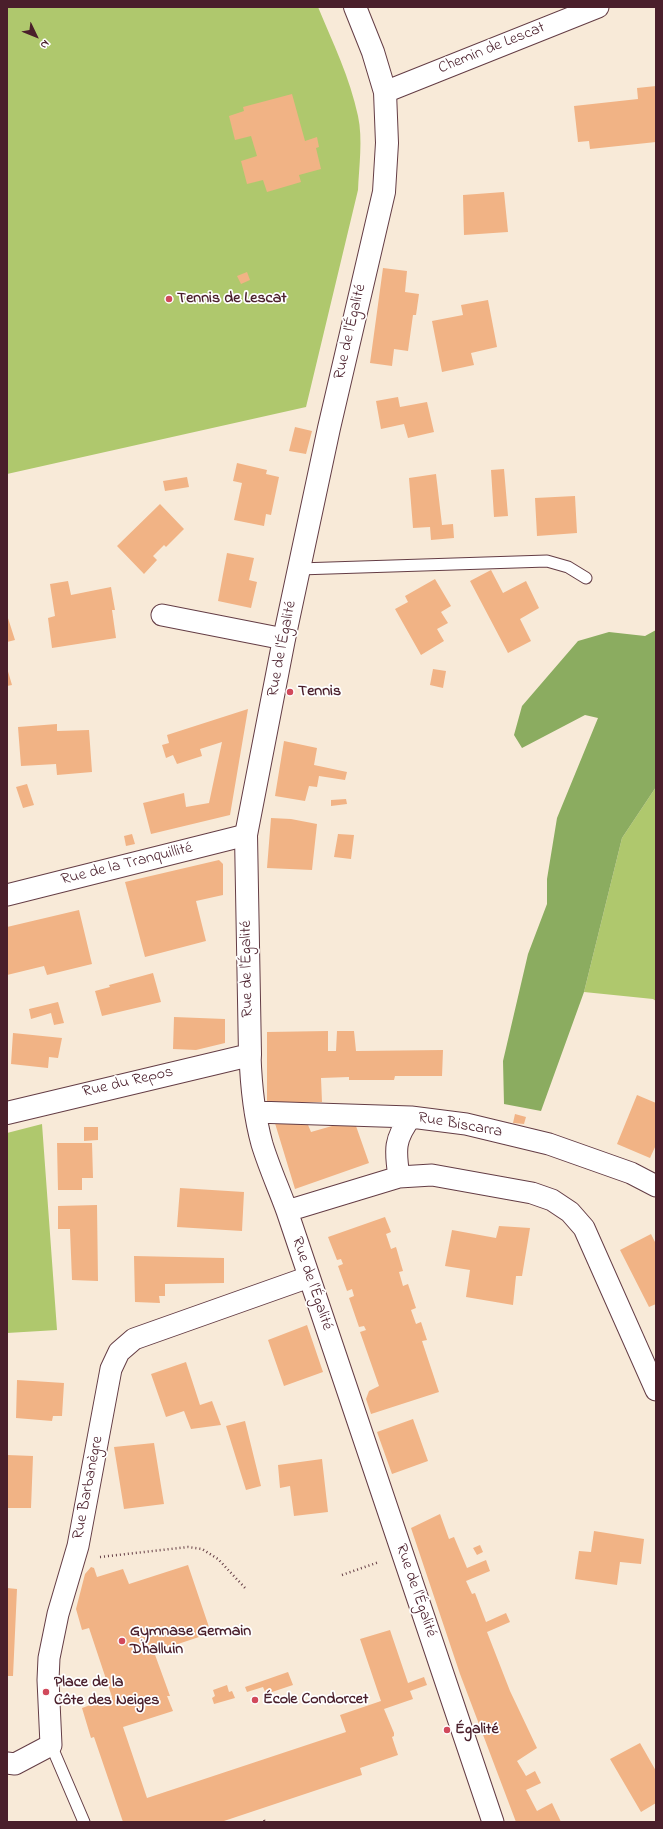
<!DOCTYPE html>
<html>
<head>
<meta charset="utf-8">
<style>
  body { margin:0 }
  #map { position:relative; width:663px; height:1829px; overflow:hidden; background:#f8ead8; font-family:"Indie Flower",sans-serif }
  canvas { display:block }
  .frame { position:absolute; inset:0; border:8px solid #4a1f2b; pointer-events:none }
  .north { position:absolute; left:16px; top:16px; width:40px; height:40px; -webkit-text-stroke:3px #fff; paint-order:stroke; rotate:133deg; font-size:11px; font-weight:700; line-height:16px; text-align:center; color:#4a1f2b }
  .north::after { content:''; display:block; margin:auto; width:14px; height:18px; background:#4a1f2b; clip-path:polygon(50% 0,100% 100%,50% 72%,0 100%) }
</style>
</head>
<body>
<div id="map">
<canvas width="663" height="1829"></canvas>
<div class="frame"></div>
<div class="north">N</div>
</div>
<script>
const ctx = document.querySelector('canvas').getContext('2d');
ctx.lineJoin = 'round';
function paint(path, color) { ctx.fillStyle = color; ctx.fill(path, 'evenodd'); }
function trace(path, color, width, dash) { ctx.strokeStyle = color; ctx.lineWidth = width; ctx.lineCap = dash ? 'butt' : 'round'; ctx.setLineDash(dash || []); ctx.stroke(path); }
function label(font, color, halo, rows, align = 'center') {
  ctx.font = font + ' "Indie Flower",sans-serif'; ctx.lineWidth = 3.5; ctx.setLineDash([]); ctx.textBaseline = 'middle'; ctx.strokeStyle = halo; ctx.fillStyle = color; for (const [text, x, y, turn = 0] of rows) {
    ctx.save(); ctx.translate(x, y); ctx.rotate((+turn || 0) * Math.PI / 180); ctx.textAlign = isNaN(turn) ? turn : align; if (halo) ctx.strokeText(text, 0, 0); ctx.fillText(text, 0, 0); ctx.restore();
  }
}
paint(new Path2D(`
  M7,7H318C333,43 350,78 358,116C363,139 359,167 358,190L306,407L7,474Z
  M656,787V1001L653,999L584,992L622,838Z
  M42,1124L57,1330L7,1333V1133Z`), '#afc86d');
paint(new Path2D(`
  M656,630V787L622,838L584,992L541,1111L504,1104L503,1061L528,954L547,904V879L557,818L598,718L585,715L522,748L514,735L522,706L578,641L609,632L645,636Z`), '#8bac60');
paint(new Path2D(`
  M656,86V142L590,149L589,141L578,142L574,106L638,99L637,88Z
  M292,94L305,141L317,137L319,147L316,148L321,169L299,175L301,182L267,192L263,180L247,184L241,161L257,156L251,136L235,140L229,116L244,111L243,107Z
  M504,192L508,232L464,235L463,195Z
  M383,268L407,271L405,292L419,294L416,315H413L408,351L394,349L392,366L370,363Z
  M247,272L250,280L241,284L237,276Z
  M488,300L497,347L471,353L474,365L442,372L432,321L463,315L461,305Z
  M398,397L400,407L427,402L434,432L408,438L404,424L381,429L376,401Z
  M295,427L312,431L306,454L289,451Z
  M237,463L267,470L266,474L279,477L271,515L266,514L264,526L234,520L242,483L233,481Z
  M504,469L508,516L494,517L491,470Z
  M436,474L442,525L453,524L454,538L431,540L430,527L413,528L409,478Z
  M187,477L189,487L165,491L163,481Z
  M575,496L577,533L537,536L535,498Z
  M160,504L184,529L166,547L164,545L153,556L157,560L144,574L117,546Z
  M227,553L254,558L249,580L257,582L251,608L218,601Z
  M491,570L503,593L526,581L539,608L520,619L531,641L508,653L470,581Z
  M435,579L451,606L441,612L448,623L437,629L444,641L421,655L395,609L408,602L405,596Z
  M68,581L71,595L111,587L115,610H112L116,638L52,648L48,618L55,616L50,584Z
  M7,615L15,640L7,642Z
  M7,668L12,685L7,686Z
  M433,669L446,671L443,688L430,685Z
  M248,709L230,815L151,834L143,803L184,793L186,807L209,803L222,742L200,749L202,756L177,764L173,755L166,758L162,745L169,743L167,735Z
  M57,724V731L89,730L92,772L57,775L56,764L21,766L18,727Z
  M284,741L317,748L314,765L347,772L345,780L319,776L317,787L309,786L305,801L275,796Z
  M27,784L34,805L23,808L16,787Z
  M346,799L347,804L331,806V800Z
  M271,818L291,819L317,824L312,870L267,868Z
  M132,834L135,844L126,846L124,836Z
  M338,834L354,835L351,859L334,857Z
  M219,860L223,864V895L196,901L206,941L145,957L125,882Z
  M79,910L92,964L47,975L44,966L7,975V927Z
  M153,973L161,1002L102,1016L95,991L110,987L109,985Z
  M58,1002L64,1023L54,1025L51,1013L31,1019L29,1009Z
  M174,1017L225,1019V1043L196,1050L173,1049Z
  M328,1031V1051H336L337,1031H354L356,1051L443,1050L442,1076H395L394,1080H349V1077L321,1078L322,1102H267V1032Z
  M13,1033L62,1038L58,1058L49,1057L48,1068L11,1064Z
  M637,1095L656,1103V1145L650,1158L617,1144Z
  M515,1114L526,1117L524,1124L513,1123Z
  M274,1120H306L311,1132L332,1126H356L369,1163L295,1189Z
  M84,1127H98V1140L84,1141Z
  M57,1143H92L93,1178H82V1190H58Z
  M180,1188L244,1192L242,1231L177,1227Z
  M97,1205L98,1281L72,1280L70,1229H58V1206Z
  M385,1217L391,1232L386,1234L391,1249L396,1247L403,1271L399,1272L403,1286L408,1284L416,1308L411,1310L416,1324L421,1322L427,1340L422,1341L439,1392L371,1414L366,1399L369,1391L379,1386L360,1332L366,1330L364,1326L359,1327L349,1298L354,1296L352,1289L347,1291L338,1266L343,1264L341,1259L337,1260L328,1237Z
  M499,1226L530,1228L522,1276H516L513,1305L466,1297L470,1270L445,1266L452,1230L496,1238Z
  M651,1234L656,1244V1304L649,1307L620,1250Z
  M134,1256L224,1258V1283L165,1284V1296H159L160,1303L135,1302Z
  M307,1325L323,1372L284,1386L268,1340Z
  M186,1362L200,1405L212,1401L221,1425L191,1429L184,1411L166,1417L151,1374Z
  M17,1380L64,1383L62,1416H53L52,1421L16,1418Z
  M413,1419L428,1461L392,1474L377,1432Z
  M245,1421L261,1486L246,1490L226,1426Z
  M154,1443L164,1504L124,1509L114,1447Z
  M7,1455L33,1456L31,1508H7Z
  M322,1459L328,1512L294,1516L290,1486L280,1488L278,1465Z
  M440,1514L449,1539L454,1537L467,1568L486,1560L490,1571L466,1581L472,1594L475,1593L486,1622L506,1613L510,1622L487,1632L510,1691L537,1748L517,1761L526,1776L535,1771L541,1783L526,1790L537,1811L552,1803L561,1822H516L460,1674L411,1528Z
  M594,1531L644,1539L641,1564L620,1562L617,1585L575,1579L579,1551L591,1552Z
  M480,1545L483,1552L477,1555L473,1548Z
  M188,1565L211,1633L154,1652L170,1696H167L173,1711L123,1727L147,1798L346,1732L340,1715L381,1701L360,1639L390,1630L408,1683L424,1677L427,1685L410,1691L413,1699L384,1709L394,1733V1736L392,1737L398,1755L360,1768L362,1775L221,1822H123L94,1737L91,1738L82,1708L112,1697L89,1628L82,1630L76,1609L85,1574L91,1567L94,1568L97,1577L123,1569L129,1584Z
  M7,1588L17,1589L13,1676H7Z
  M288,1672L293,1685L266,1694L263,1687L247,1692L245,1687Z
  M227,1685L229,1692L232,1691L235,1698L214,1704L212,1698L215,1696L213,1690Z
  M640,1743L656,1771V1803L641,1812L610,1759Z`), '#f1b385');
const service = new Path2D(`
  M299,569L547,561L568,567L586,578
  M51,1745L84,1822`);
const minor = new Path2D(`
  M385,92L598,7
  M162,615L284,639
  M7,895L246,835
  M250,1055C251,1085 254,1115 262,1144C269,1167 279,1189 287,1211L493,1822
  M255,1112L411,1117L466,1124L549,1144L631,1173L656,1186
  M399,1177C395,1150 394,1139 411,1117
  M287,1211L399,1177L432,1175L532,1193L552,1200L570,1212L584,1228L656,1390
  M7,1763L15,1764L51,1745L48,1680L49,1658L58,1614L78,1546L111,1369L119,1352L134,1339L309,1277`);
const tertiary = new Path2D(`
  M7,1113L250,1055L246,835L284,639L329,428L384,192L387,143L385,92L373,52L355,7`);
trace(service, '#643d45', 13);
trace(minor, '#643d45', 23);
trace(tertiary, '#643d45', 24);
trace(new Path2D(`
  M100,1557L188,1547L202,1549L218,1559L247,1590
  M342,1575L379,1562
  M264,1820L265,1822`), '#643d45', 2.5, [1, 3]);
trace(service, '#fff', 11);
trace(minor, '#fff', 21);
trace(tertiary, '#fff', 22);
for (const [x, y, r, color] of [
  [169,299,4,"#d1495b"],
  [290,692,4,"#d1495b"],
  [122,1641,4,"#d1495b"],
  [46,1692,4,"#d1495b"],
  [255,1700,4,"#d1495b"],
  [447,1730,4,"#d1495b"]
]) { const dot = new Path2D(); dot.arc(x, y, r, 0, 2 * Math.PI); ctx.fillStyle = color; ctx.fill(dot); trace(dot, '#fff', 1.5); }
label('16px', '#4a1f2b', '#fff', [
  ["Chemin de Lescat",492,49,-22],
  ["Rue de l'Égalité",351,332,-77],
  ["Rue de l'Égalité",283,649,-79],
  ["Rue de la Tranquillité",127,865,-14],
  ["Rue de l'Égalité",248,969,-91],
  ["Rue du Repos",128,1083,-13],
  ["Rue Biscarra",460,1126,10],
  ["Rue de l'Égalité",311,1284,71],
  ["Rue Barbanègre",89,1488,-79],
  ["Rue de l'Égalité",415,1591,71]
]);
label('bold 16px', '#4a1f2b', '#fff', [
  ["Tennis de Lescat",177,299],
  ["Tennis",298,692],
  ["Gymnase Germain",130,1632],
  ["Dhalluin",130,1650],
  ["Place de la",54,1683],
  ["Côte des Neiges",54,1701],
  ["École Condorcet",263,1700],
  ["Égalité",455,1730]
], 'left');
</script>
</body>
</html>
